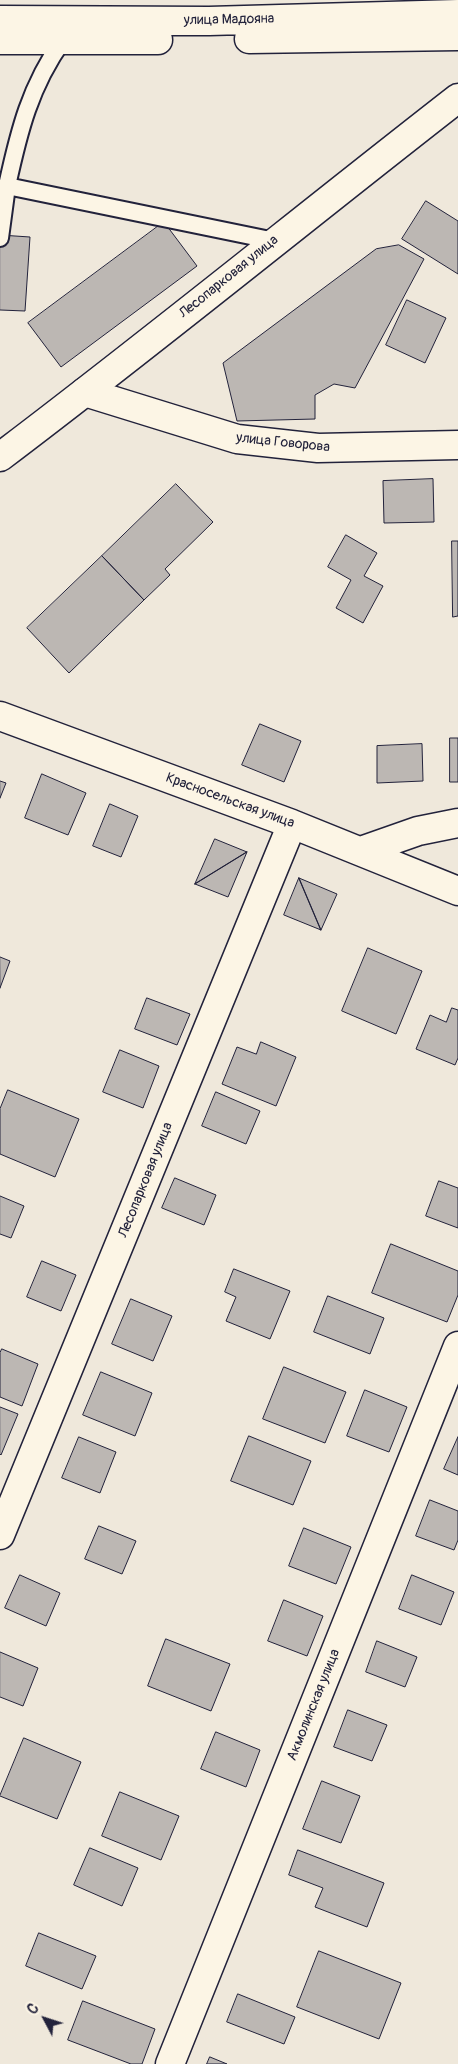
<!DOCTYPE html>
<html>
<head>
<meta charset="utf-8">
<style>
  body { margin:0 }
  #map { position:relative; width:458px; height:2064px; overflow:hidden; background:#efe8db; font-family:Pangolin,sans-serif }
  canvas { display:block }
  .north { position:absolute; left:20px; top:1994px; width:50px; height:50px; -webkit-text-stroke:4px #fcf5e5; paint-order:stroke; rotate:310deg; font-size:14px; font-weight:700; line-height:20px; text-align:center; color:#22223b }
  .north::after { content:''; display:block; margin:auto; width:18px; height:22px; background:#22223b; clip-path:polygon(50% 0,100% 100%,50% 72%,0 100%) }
</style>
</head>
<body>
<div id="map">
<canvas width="458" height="2064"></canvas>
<div class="north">С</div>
</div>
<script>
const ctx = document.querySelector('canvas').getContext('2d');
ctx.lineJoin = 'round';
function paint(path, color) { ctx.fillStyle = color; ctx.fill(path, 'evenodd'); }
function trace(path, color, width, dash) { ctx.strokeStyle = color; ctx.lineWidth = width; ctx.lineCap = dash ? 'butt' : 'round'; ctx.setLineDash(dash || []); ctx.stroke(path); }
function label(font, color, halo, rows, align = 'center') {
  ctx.font = font + ' Pangolin,sans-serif'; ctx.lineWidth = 4; ctx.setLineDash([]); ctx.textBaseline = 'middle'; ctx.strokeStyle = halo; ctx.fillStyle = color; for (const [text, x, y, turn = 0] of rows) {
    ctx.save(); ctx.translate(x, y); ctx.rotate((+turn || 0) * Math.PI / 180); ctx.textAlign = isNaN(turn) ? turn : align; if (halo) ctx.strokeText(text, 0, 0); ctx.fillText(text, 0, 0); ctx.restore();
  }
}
const building = new Path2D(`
  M426,201L458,221V274L402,239Z
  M164,222L197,266L61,367L28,323Z
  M0,235L30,237L25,311L0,310Z
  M399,245L424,259L355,388L334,384L315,395V419L237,421L223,363L376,249Z
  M407,300L446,318L425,363L386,345Z
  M433,479L434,522L384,523L383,481Z
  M176,484L213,522L165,569L170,575L144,600L102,556Z
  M346,535L377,553L364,576L383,586L363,623L336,608L351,580L328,567Z
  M452,541H458V616L453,617Z
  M102,556L144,600L69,673L27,628Z
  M260,724L301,741L284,782L242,765Z
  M450,738H458V782H450Z
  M422,744L423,781L377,783V746Z
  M42,774L86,793L68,835L25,818Z
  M0,781L6,783L0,798Z
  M110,804L138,816L121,857L93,846Z
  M215,839L247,852L195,884Z
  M247,852L228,897L195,884Z
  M299,878L337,894L321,930Z
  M299,878L321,930L284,915Z
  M368,948L422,971L396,1034L342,1011Z
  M0,957L10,961L0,988Z
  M147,998L190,1014L177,1045L135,1029Z
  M452,1008L458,1010V1058L455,1065L416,1049L430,1015L446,1022Z
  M261,1042L296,1057L276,1106L222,1084L237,1047L256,1054Z
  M120,1050L159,1066L143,1108L103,1092Z
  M8,1090L79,1119L55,1177L0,1154V1109Z
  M216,1092L260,1111L246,1144L202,1126Z
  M175,1178L216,1195L204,1225L162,1208Z
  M439,1181L458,1188V1228L426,1216Z
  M0,1196L24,1206L11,1238L0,1234Z
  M391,1244L458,1271V1295L447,1322L372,1293Z
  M42,1261L76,1275L61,1311L27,1297Z
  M234,1269L290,1291L270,1339L226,1321L236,1297L225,1292Z
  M328,1296L384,1318L370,1354L314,1332Z
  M131,1299L172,1316L153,1361L112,1344Z
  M2,1349L38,1364L22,1406L0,1397V1353Z
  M284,1367L346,1392L325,1443L263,1419Z
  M101,1372L152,1393L135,1436L83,1415Z
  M365,1390L407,1407L389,1452L347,1436Z
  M0,1407L18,1414L1,1455L0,1454Z
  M249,1436L311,1461L293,1505L231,1481Z
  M79,1437L116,1452L100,1493L62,1478Z
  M458,1437V1475L444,1469Z
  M430,1500L458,1511V1540L454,1550L416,1536Z
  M99,1526L136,1541L122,1574L85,1559Z
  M304,1528L351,1547L336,1584L289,1566Z
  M20,1575L60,1593L46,1626L5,1608Z
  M412,1575L454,1592L441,1625L399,1609Z
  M284,1600L323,1616L307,1656L268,1641Z
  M166,1639L230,1664L211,1711L148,1686Z
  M377,1641L417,1657L405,1687L366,1672Z
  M0,1652L38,1668L23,1706L0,1697Z
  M348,1710L387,1725L372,1761L334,1747Z
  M216,1732L260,1750L246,1787L201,1769Z
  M24,1738L81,1762L57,1819L0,1796Z
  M322,1781L360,1796L341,1843L303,1829Z
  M120,1792L179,1816L161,1860L102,1836Z
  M90,1848L138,1868L122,1906L74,1885Z
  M298,1850L384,1883L367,1927L315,1907L323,1888L289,1875Z
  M39,1933L96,1956L82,1989L26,1966Z
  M319,1951L401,1983L379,2039L297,2007Z
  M238,1994L295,2017L284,2044L227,2022Z
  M83,2001L155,2029L142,2064H131L68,2040Z
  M210,2057L227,2064H207Z`);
paint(building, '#bcb7b3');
trace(building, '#22223b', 1);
const service = new Path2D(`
  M7,186C19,131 30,86 63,40
  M0,238L7,186L275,241`);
const minor = new Path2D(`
  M85,392L237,439L318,448L458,445
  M0,716L292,824L458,891
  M361,851L418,831L458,823
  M0,1535L292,824
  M170,2064L458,1346`);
const tertiary = new Path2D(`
  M0,457C155,340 305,217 458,98`);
const primary = new Path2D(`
  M0,20L209,21L458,14
  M249,39L458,36
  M0,40H158`);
trace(service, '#22223b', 20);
trace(minor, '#22223b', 31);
trace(tertiary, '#22223b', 31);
trace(primary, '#22223b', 31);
trace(service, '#fcf5e5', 16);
trace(minor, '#fcf5e5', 28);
trace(tertiary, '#fcf5e5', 28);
trace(primary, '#fcf5e5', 28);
label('14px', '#22223b', '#fcf5e5', [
  ["улица Мадояна",229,20,-1],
  ["Лесопарковая улица",229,277,-39],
  ["улица Говорова",283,443,6],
  ["Красносельская улица",230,801,20],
  ["Лесопарковая улица",146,1180,-68],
  ["Акмолинская улица",314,1705,-68]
]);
</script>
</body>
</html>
